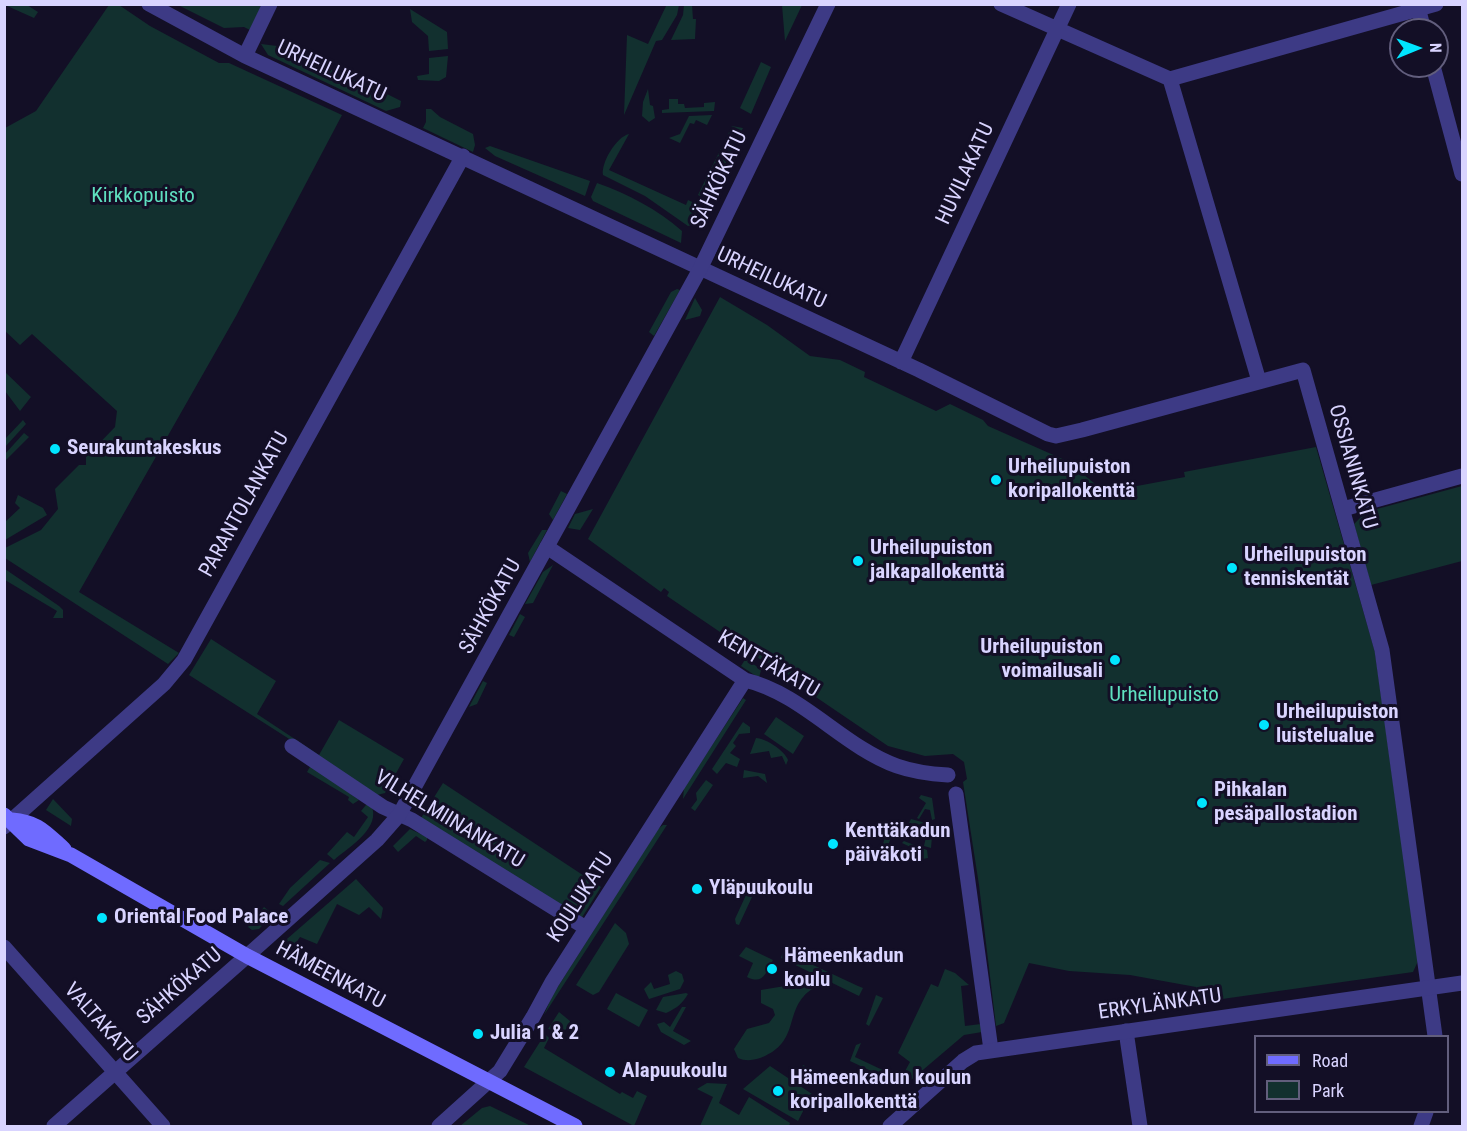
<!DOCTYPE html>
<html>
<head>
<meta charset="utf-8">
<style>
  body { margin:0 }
  #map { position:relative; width:1467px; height:1131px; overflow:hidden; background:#130f26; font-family:"Roboto Condensed",sans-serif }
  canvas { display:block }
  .frame { position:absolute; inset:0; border:6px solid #d9d4ff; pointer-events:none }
  .legend { position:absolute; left:1254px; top:1035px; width:195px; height:78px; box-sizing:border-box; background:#130f26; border:2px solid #625e7d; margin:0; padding:8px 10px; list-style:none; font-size:18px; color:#d9d4ff }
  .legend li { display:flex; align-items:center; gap:12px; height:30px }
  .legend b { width:30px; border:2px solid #625e7d }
  .north { position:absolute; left:1389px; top:18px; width:60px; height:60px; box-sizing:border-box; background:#130f26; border:2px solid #625e7d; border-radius:50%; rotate:89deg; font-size:16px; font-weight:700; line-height:24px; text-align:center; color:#d9d4ff }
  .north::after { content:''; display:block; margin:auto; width:21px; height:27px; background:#00e5ff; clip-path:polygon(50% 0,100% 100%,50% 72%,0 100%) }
</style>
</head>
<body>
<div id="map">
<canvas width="1467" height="1131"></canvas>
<div class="frame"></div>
<ul class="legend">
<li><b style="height:8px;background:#6f6bff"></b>Road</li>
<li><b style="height:16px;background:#12302f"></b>Park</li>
</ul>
<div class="north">N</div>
</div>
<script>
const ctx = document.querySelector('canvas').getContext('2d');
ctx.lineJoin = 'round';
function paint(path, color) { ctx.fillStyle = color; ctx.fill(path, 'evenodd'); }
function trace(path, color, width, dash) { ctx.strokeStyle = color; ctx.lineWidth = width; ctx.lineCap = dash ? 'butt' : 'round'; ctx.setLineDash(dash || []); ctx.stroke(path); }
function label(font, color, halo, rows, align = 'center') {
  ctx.font = font + ' "Roboto Condensed",sans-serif'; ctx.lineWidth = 6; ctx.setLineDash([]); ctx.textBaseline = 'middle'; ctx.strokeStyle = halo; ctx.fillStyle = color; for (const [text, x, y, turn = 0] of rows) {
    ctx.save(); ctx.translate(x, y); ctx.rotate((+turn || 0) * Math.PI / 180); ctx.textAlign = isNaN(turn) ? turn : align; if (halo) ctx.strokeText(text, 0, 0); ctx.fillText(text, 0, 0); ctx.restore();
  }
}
paint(new Path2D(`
  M258,4L261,6L250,30L244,27L224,28L178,5Z
  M667,4L679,5L677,15L662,40L656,41L624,115L627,35L648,44Z
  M5,5H27L38,12L34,18Z
  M109,5H119L150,26L219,63H229L342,115L236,316L79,592L179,653L168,664L5,558V548L41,530L58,509L55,489L79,465H86V457L115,427L117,411L32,334L20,345L4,330L5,128L36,111Z
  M684,5H692L693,19H696L695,39L671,40L683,15Z
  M782,5H802L785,41Z
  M410,9L447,32L448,49L429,51L428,36L412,22Z
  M261,44L293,48L339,74L373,87L401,101L400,107L386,111L268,55Z
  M448,56L446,77L439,81L418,80L417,76L429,74V58Z
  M761,62L771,67L751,114L740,108Z
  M648,89L650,105L653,106L655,118L649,122L642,116L643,102Z
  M669,99H678V104H684L685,108L704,107V103L715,102L714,111L662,113V110L669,109Z
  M426,109H431L440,117L473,134L475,145L473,152L423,128L426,122Z
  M712,115L707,125L696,120L694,124L690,123L680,143L669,138L680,134L689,116Z
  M732,126L743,128L708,200L698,195Z
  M629,134L609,170L686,205L688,200L705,208L696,224L688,226L645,196L603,175C601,163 616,137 629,134Z
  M490,146L590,181L585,196L495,156L485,148Z
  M597,183C628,194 657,209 682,231L681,243L593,201L591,197Z
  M677,289L680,290L654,336L649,332L671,292Z
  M720,297L767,325L810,356L840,360L865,372L864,377L936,411L950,404L983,420L988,426L1067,461L1105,492L1185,477L1184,472L1316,447L1375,652L1418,961L1413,972L1208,1001H1197L1196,987L1130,975L1069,971L1029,963L1004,1023L996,1026L979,885L963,782L967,779L964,762L953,754L925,756L888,746L667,596L669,592L664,588L661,592L588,539Z
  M695,298L702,310L700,316L685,320Z
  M4,371L31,397L20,411L5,391Z
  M23,420L26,424L5,447V439Z
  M24,433L29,437L5,461V454Z
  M1462,486V561L1371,585L1354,524L1366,512Z
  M561,491L567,494L553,520L549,514Z
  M18,495L43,508L47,515L5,540V522L20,508L15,503Z
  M593,509L580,530L568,528L575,514Z
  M542,530H547L530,562L528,553Z
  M553,565L533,603L525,604L543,572Z
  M5,569L59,606L63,610V618H53L57,611L5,580Z
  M520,614L525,617L514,637L509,635Z
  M211,639L276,681L257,714L319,755L339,720L404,759L385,793L377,795L189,675Z
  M746,658L761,670L759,678L741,666Z
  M483,681L487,683L477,704L469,707Z
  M743,698L746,700L683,799L684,788Z
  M776,717L804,736L793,754L764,734Z
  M743,722L750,727V733L739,734L733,743L736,746L730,753L740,759L737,767L726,763L717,774L712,769Z
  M756,738C767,739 784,750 788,760L786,765L782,756L771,758L769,751L750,754Z
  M311,765L359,800L353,804L348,800L349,797L307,772Z
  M744,770L765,774L767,783L758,776L743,778Z
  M706,780L713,785L695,811L691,808L697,800L696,793Z
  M443,783L601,887L581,919L421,818ZM460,819L471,826L464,838L453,832Z
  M921,795L932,798L935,819L932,820L930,810L925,809L919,819L917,818L926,803L919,798Z
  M53,799L72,819L71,826L46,810Z
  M371,804C382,828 350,846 334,860L327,854L347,832L354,837L368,817L361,811L366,805Z
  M911,819L933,825L931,848L924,846L928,828L909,823Z
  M663,825H667L544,1015L552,996L658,829Z
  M888,826L898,834L892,836L888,845L884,847L883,844Z
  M410,829L427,837V840L425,842L416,836L398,852L393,846Z
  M904,841L927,850L928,858L922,859L919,851L902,843Z
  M320,860L330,863L283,906L279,904L290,888Z
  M356,879L383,908L381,919L369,907L359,915L337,904L317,944L300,937L291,950L280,945Z
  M746,895L752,897L739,925L736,924L735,919Z
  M264,907L273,914L259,929L252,930L248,927Z
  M615,923L626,933L629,944L599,992L593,995L576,985Z
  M746,947L773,960C766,973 763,985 747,977L753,963L739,956Z
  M783,951L858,986L863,988L859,996L781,958Z
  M945,969L955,973L969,985L961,986L965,1026L981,1024L982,1032L964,1035L904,1086L898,1084L910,1062L898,1053L931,984L938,987Z
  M676,971L682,974L684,981L680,989L649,999L644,989L651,982L654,989L670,984L668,975Z
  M799,976L810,980L812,989C783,1009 801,1039 765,1056C756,1060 747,1062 738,1058L734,1049L747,1029L769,1023L775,1015L773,1009L761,1003V990L785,986Z
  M616,993L648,1010L639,1027L607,1009Z
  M686,993L688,994C682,1004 677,1008 666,1013L656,1010L663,997Z
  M876,995L883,998L869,1026L866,1024Z
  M682,1007H686L673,1031L691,1041L684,1045L661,1032L657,1024L664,1022L670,1027Z
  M559,1012L570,1021L569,1027L562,1032L548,1029Z
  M545,1034L549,1038L544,1048L620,1094L622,1092L633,1098L637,1091L647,1096L634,1126L524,1067Z
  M861,1043L855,1057L889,1073L886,1078L850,1061L856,1045Z
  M803,1065L816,1071L812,1082L799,1076Z
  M770,1066L812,1094L798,1121L743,1089Z
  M707,1083L727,1084L719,1103L739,1115L749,1097L790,1123L789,1126H700L713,1097L697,1089Z
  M490,1106L531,1126H460L482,1108Z`), '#12302f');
trace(new Path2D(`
  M149,4L245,56L919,370L1048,434L1056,436L1082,430L1303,370L1382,650L1435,1036
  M1001,4L1170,79L1436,4
  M1417,4L1424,30
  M245,56L270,4
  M1433,66L1462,174
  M1170,79L1259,381
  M901,362L1069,4
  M1343,509L1462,476
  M547,547L745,680C803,694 842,746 897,766C914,772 930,774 948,775
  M292,746L383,807L412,820L586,928
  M956,794L991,1050
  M4,827L164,684L184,660L463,156
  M4,947L163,1126
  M1126,1031L1140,1126
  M54,1126L247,956
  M439,1126L500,1071L533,1017L552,982L745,680
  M1421,1126L1426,1112`), '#3d3a85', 15);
trace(new Path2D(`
  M247,956L377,840L399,815L700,269L828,4
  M890,1126L963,1061L976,1053L1462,983`), '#3d3a85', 15);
trace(new Path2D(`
  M4,815L29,839L71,855L247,956L575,1126
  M12,820C38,822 45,832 64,849`), '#6f6bff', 15);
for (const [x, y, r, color] of [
  [55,449,6,"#00e5ff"],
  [996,480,6,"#00e5ff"],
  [858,561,6,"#00e5ff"],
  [1232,568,6,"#00e5ff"],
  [1115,660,6,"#00e5ff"],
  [1264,725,6,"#00e5ff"],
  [1202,803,6,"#00e5ff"],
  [833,844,6,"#00e5ff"],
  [697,889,6,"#00e5ff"],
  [102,918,6,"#00e5ff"],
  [772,969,6,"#00e5ff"],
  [478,1034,6,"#00e5ff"],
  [610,1072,6,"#00e5ff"],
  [778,1091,6,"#00e5ff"]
]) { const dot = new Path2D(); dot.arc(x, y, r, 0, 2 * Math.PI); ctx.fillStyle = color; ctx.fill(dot); trace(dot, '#130f26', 2); }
label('21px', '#d9d4ff', '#130f26', [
  ["URHEILUKATU",331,72,25],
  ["HUVILAKATU",966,174,-65],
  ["SÄHKÖKATU",720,180,-65],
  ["URHEILUKATU",771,279,25],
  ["OSSIANINKATU",1352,467,74],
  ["PARANTOLANKATU",245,505,-61],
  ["SÄHKÖKATU",491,607,-61],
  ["KENTTÄKATU",768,665,30],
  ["VILHELMIINANKATU",449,820,31],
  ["KOULUKATU",581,898,-57],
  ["HÄMEENKATU",330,976,28],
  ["SÄHKÖKATU",180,987,-41],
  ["ERKYLÄNKATU",1160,1005,-8],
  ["VALTAKATU",100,1023,48]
]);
label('21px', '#5fe0c0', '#130f26', [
  ["Kirkkopuisto",143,197],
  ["Urheilupuisto",1164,696]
]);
label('bold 21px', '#d9d4ff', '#130f26', [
  ["Seurakuntakeskus",67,449],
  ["Urheilupuiston",1008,468],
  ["koripallokenttä",1008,492],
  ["Urheilupuiston",870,549],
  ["jalkapallokenttä",870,573],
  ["Urheilupuiston",1244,556],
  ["tenniskentät",1244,580],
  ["Urheilupuiston",1103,648,"right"],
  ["voimailusali",1103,672,"right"],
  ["Urheilupuiston",1276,713],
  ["luistelualue",1276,737],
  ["Pihkalan",1214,791],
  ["pesäpallostadion",1214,815],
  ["Kenttäkadun",845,832],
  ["päiväkoti",845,856],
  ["Yläpuukoulu",709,889],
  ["Oriental Food Palace",114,918],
  ["Hämeenkadun",784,957],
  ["koulu",784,981],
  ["Julia 1 & 2",490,1034],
  ["Alapuukoulu",622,1072],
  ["Hämeenkadun koulun",790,1079],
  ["koripallokenttä",790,1103]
], 'left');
</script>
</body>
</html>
